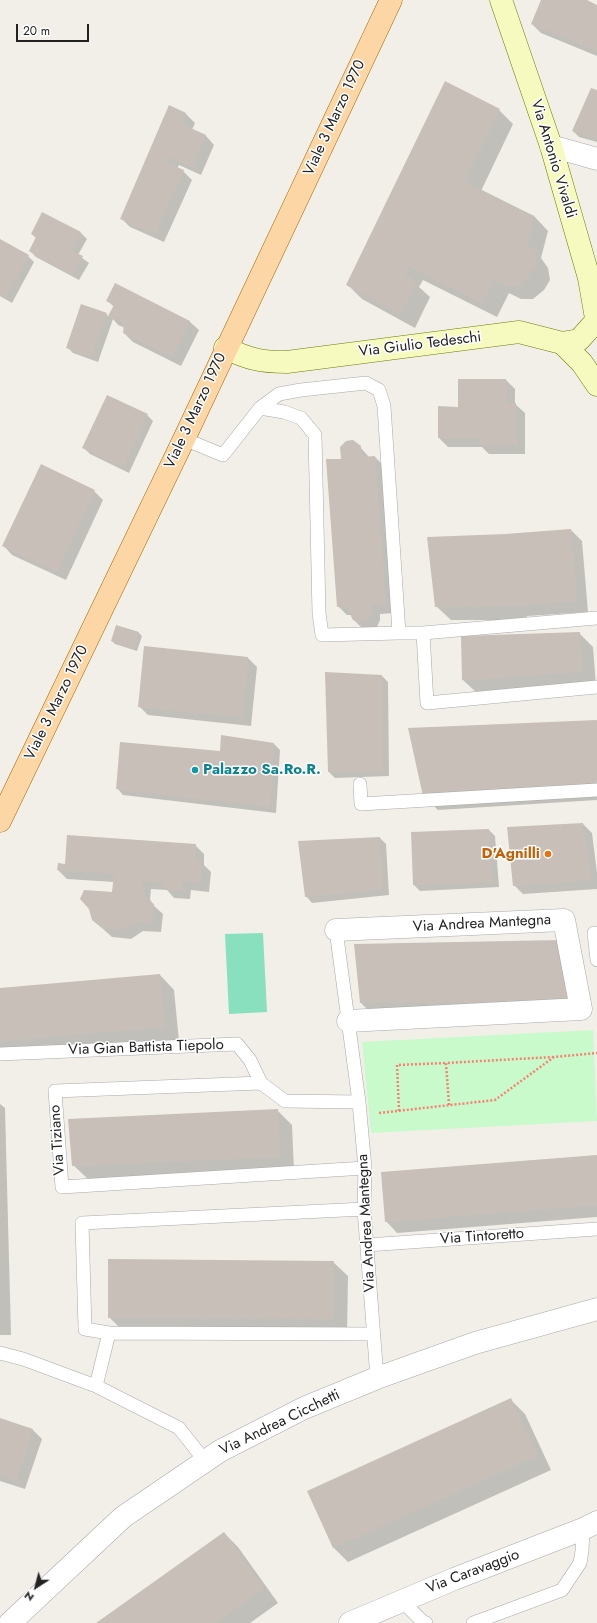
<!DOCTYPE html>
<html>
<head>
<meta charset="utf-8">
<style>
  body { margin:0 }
  #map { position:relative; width:597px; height:1623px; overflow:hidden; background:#f2efe9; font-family:Jost,sans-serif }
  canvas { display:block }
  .north { position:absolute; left:16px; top:1567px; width:40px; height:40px; -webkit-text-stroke:3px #fff; paint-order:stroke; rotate:216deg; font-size:11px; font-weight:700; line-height:16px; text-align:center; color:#222 }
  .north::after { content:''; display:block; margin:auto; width:14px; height:18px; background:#222; clip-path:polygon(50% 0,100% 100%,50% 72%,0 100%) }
  .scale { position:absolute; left:16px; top:24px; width:73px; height:18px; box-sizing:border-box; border:2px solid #222; border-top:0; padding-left:5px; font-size:12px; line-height:14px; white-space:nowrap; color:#222; -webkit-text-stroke:3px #fff; paint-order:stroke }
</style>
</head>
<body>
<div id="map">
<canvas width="597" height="1623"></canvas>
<div class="north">N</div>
<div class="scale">20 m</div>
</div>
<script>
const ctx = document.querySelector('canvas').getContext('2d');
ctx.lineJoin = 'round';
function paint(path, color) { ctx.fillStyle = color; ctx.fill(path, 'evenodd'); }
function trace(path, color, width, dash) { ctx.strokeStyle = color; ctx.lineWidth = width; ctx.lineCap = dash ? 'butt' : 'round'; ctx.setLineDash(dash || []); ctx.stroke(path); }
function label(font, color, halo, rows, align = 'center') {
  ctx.font = font + ' Jost,sans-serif'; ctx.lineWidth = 3; ctx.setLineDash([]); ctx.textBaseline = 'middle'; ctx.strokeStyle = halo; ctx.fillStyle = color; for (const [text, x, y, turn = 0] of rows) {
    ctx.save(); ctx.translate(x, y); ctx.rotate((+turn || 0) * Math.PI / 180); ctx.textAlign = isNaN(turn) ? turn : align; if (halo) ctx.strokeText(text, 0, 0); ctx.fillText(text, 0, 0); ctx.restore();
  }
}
paint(new Path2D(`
  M593,1030L597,1121L371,1133L362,1042Z`), '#c8facc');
paint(new Path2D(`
  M263,933L267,1012L229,1014L225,934Z`), '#88e0be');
paint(new Path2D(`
  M542,0H585L597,6V56L541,33L532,24Z
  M597,91V142L579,137L573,131Z
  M169,106L186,114L195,123L192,130L206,136L214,145L201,175L179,165L177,169L183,171L192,180L164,242L130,227L121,218Z
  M499,110L513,124L481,191L534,216L548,231L541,258L548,268L550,280L544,290L533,299H521L509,293L497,317L423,280L419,287L430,297L415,328L362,299L347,284Z
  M43,213L81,233L87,239L78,255L89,263L79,280L36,257L30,251L37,239L32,234Z
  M0,240L28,256L34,262L12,303L0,296Z
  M107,300L190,322L199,330L181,366L133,342L124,333L125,328L118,325L113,319L98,362L73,353L67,347L106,314L109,317L114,307Z
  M459,380H506L515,389V404L525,413V454H489L482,447H448L439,438L459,408Z
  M147,415L153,421L129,473L90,454L84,448Z
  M360,447L369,457H375L384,466L394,613L380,614V620L377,627L373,630L363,629L354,620L351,615H347L338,606L342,460Z
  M94,491L103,500L66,580L12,555L4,546Z
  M571,530L582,541L588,612L527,616V620H451L436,606L505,535Z
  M117,627L139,633L142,636L137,651L115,644L112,641Z
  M579,633L593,647L596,686L478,694L463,680L462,637Z
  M248,658L257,667L251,726L148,715L139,706Z
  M382,676L388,682L389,776L335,778L329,772Z
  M597,721V800L438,810L424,796Z
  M274,744L280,750L276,813L123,795L117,788L221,752Z
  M583,824L592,833L597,873V889L523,894L514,885Z
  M489,830L495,836L499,887L420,891L414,885Z
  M380,838L386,844L389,895L312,903L306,896Z
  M195,845L204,854V865L211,872L209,892L191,890L190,899L174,898L167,890L151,889L150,899L153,905L163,914L161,932L143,931L131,939L112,937L93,920L113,893L114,882L67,879L58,870L66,865Z
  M562,941L582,1016L375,1017L361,1003Z
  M160,975L174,990L179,1041L0,1056V989Z
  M0,1104L5,1108L11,1335H0Z
  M277,1110L292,1125L294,1171L88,1179L73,1165Z
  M597,1156V1217L397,1233L386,1221Z
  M333,1262L348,1276L347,1333L123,1331L109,1317Z
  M510,1399L525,1414L551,1470L348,1562L334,1548L308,1492Z
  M0,1419L33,1430L42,1439L25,1489L0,1481Z
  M224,1533L238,1547L278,1603L250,1623H98Z`), '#0003');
paint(new Path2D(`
  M541,0H587L597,5V51L531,24Z
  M445,81L500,109L464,181L534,216L527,243L534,252L537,265L529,276L519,285L506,286L494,280L482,303L408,266L404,276L416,282L400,315L346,285Z
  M591,88L597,90V139L572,131Z
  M169,105L186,113L182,124L206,135L192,167L170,157L167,163L184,170L155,234L120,219Z
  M42,212L81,232L72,251L83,256L73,275L29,251L36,237L31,234Z
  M0,239L29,255L6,297L0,294Z
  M115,283L190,321L172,357L123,333L124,324L108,316L114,305L106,301Z
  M81,304L107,313L91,357L66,348Z
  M458,379H506L507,403H516L517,445H479V438H438V406L458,407Z
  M107,395L148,414L123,467L82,448Z
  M353,440L361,446L362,457L375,456L386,604L371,605L372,611L369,618L364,622H358L353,620L350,614L349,606L337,607L326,459H341L340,447L346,441Z
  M41,464L95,490L57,572L2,546Z
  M571,529L577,601L514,606L435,607L427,537L505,534Z
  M116,625L139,632L134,649L111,641Z
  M580,632L582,672L462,680L461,636Z
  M144,646L248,657L242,717L138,707Z
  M325,672L382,675L383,771L328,772Z
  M597,720V785L423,796L408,728Z
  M221,735L274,743L270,807L116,789L120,742L220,751Z
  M583,823L591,880L513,886L507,827Z
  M489,829L493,882L413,885L411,832Z
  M67,835L196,844L195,858L202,862L200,883L183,881L182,891L164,889L165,883L142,881V889L147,899L154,904L152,924L134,922L122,930L102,928L92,920L89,909L80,899L84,890L112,892L114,874L57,870L58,863L65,864Z
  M380,837L383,889L305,897L298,841Z
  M562,940L568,1002L360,1003L354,944Z
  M160,974L165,1027L0,1041V988Z
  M278,1109L280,1157L72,1166L68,1119Z
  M597,1155V1205L385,1222L381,1172Z
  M108,1259L334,1261L333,1319L108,1318Z
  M511,1398L537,1456L333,1548L307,1491Z
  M0,1418L33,1429L16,1481L0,1476Z
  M224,1532L264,1588L216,1623H96Z`), '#c7bfb8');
const lane = new Path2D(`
  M260,408L279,394L301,390L366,383L379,390L384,406L399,633H423L597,618
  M184,439L223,455L260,408L284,412L301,418L315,435L319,613L322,635L399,633
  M423,633L427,703L597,687
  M360,784L361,804L597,790
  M336,930L359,1102L365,1168L364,1209L377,1378
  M594,933L597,960
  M0,1054L237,1044L250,1060L261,1083L285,1101L359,1102
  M261,1083L55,1091L62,1187L365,1168
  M364,1209L82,1223L85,1329L109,1333L373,1334
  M367,1245L597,1229
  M109,1333L96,1386L179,1428L205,1461
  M0,1353L23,1359L96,1386
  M401,1600L422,1621L426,1623
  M473,1623L562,1590L580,1563L582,1551L583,1529`);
const street = new Path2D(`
  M551,146L597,159
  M336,930L564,920L581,1009L348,1021
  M10,1623L123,1517L220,1451L304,1408L377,1378L475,1343L597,1309
  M350,1623L454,1579L583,1529L597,1522`);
const secondary = new Path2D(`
  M501,0L551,146L589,278L597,324
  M562,343L579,340L596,321
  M225,348C249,359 260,362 287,362L519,332L562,343L582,363L597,385`);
const primary = new Path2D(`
  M0,821L184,439L391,0`);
trace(lane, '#a9a9a9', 14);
trace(street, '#a9a9a9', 23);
trace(secondary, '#707d05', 23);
trace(primary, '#a06b00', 23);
trace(new Path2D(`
  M449,1105L446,1063L553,1057
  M399,1111L397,1065L446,1063
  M379,1113L495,1100L554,1057L597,1053`), '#fa8072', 2.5, [2, 2]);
trace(lane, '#fff', 13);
trace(street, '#fff', 22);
trace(secondary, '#f7fabf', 22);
trace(primary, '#fcd6a4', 22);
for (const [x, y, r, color] of [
  [195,770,4,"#0f9aa8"],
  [548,854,4,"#e8710a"]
]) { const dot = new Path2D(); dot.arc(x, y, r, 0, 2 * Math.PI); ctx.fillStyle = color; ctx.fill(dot); trace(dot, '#fff', 1.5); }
label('15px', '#222', '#fff', [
  ["Viale 3 Marzo 1970",335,118,-65],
  ["Via Antonio Vivaldi",553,159,73],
  ["Via Giulio Tedeschi",420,345,-7],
  ["Viale 3 Marzo 1970",196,411,-65],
  ["Viale 3 Marzo 1970",57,703,-64],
  ["Via Andrea Mantegna",482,924,-3],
  ["Via Gian Battista Tiepolo",146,1048,-2],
  ["Via Tiziano",58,1140,-94],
  ["Via Andrea Mantegna",367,1223,-93],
  ["Via Tintoretto",482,1237,-4],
  ["Via Andrea Cicchetti",280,1423,-26],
  ["Via Caravaggio",473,1572,-21]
]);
label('bold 15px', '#0d838f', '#fff', [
  ["Palazzo Sa.Ro.R.",203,770]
], 'left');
label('bold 15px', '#c56008', '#fff', [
  ["D'Agnilli",540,854]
], 'right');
</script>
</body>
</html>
